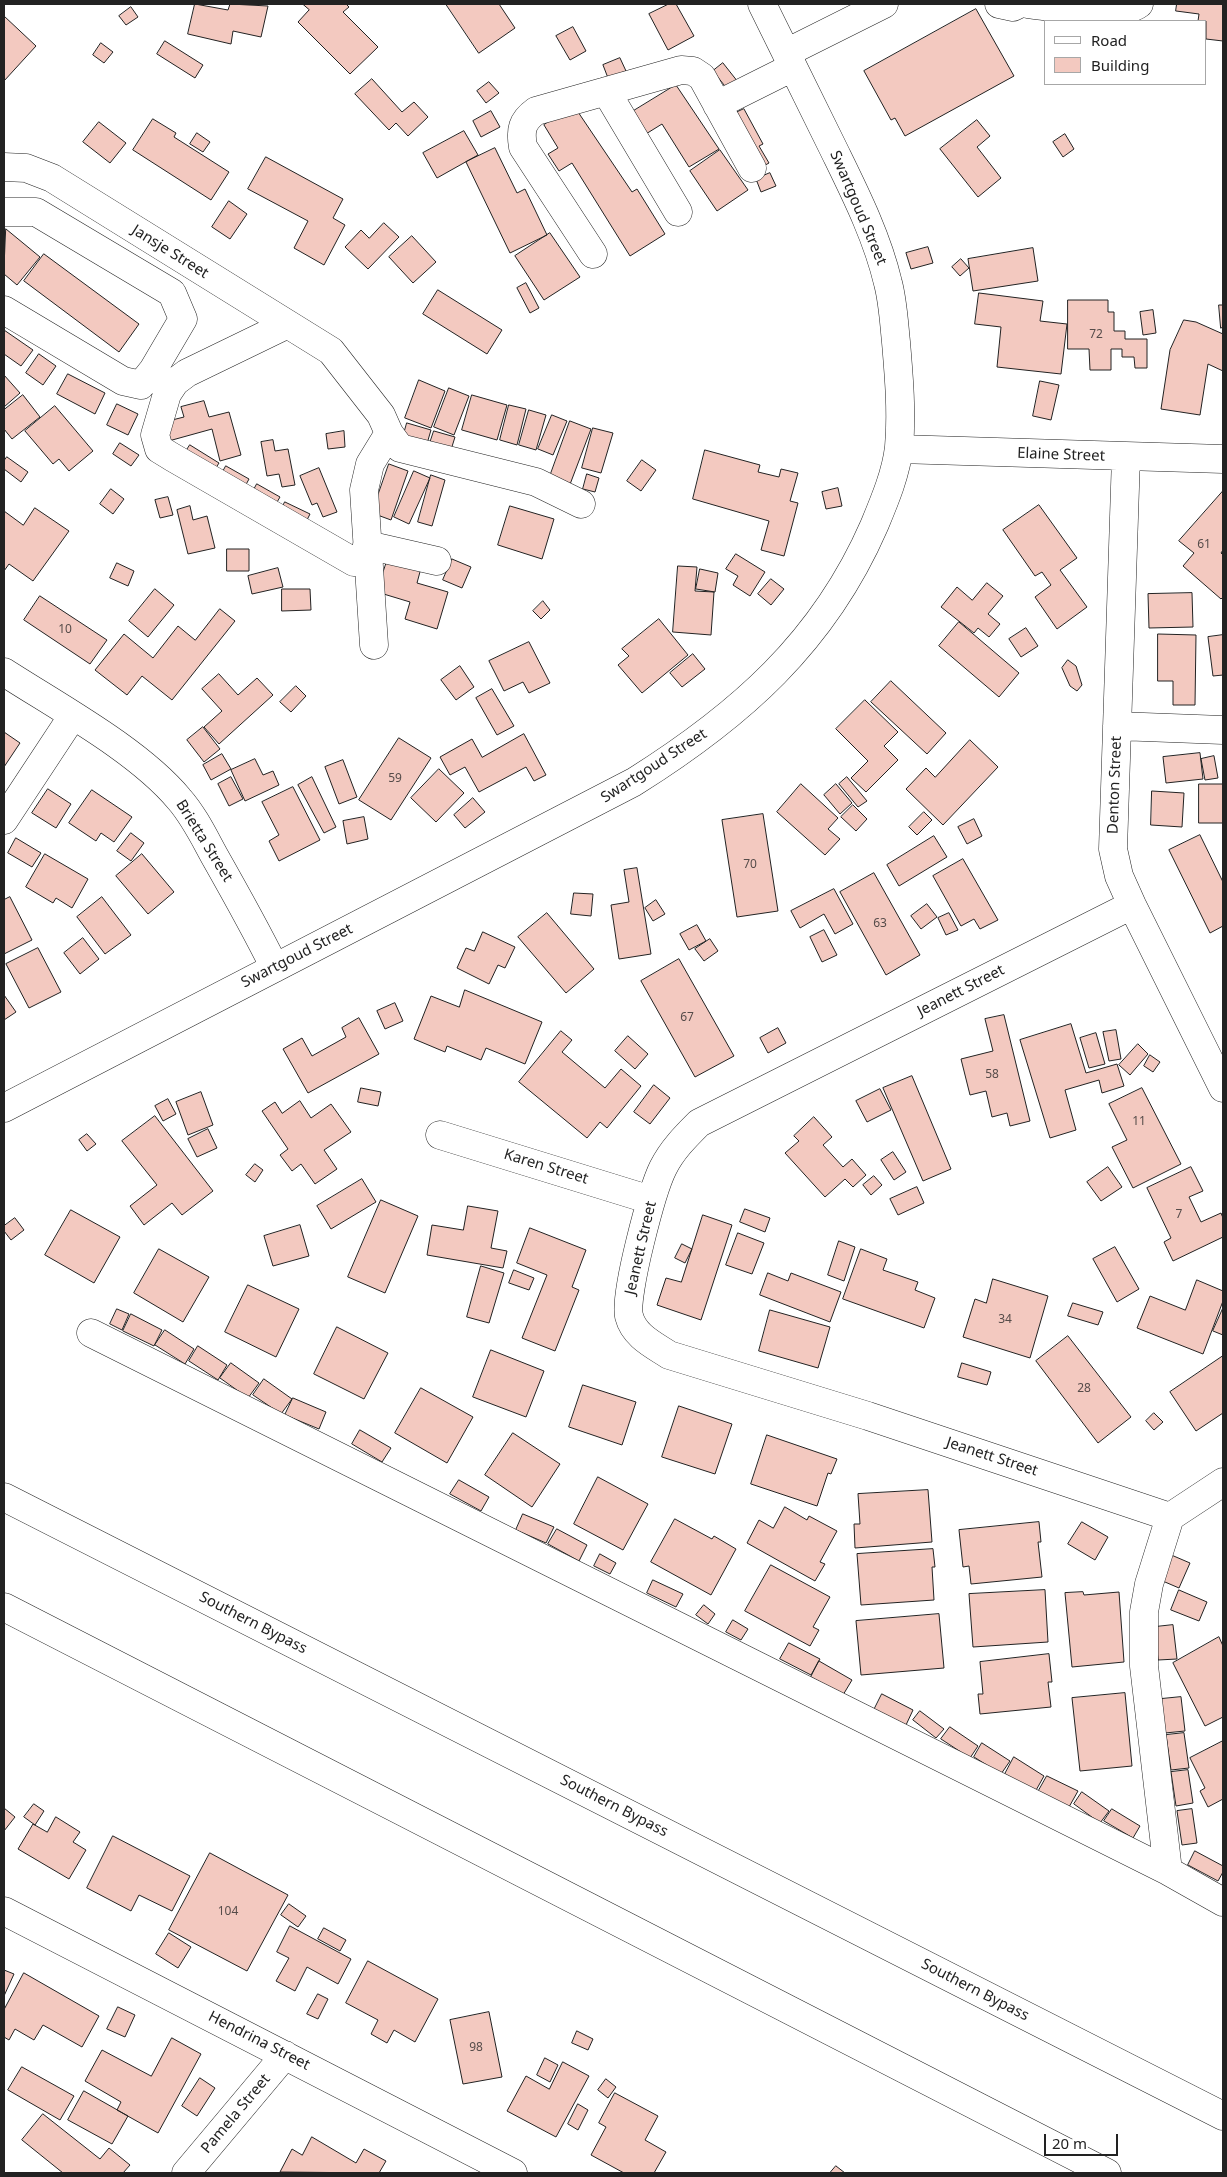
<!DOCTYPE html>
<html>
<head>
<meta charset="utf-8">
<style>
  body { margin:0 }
  #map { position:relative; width:1227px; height:2177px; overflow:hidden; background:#fff; font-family:"Noto Sans",sans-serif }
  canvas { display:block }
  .frame { position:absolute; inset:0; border:5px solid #222; pointer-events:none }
  .legend { position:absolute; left:1044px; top:20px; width:162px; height:65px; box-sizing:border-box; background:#fff; border:1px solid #a7a7a7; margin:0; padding:6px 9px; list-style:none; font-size:15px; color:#222 }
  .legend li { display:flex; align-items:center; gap:10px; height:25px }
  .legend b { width:25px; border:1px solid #a7a7a7 }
  .scale { position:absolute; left:1044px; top:2134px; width:74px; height:22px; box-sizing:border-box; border:2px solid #222; border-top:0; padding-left:6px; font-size:15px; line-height:18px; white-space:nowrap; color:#222; -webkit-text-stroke:4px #fff; paint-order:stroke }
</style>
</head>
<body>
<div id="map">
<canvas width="1227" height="2177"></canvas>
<div class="frame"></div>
<ul class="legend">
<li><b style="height:6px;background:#fff"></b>Road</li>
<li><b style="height:14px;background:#f3c9c0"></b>Building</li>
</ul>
<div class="scale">20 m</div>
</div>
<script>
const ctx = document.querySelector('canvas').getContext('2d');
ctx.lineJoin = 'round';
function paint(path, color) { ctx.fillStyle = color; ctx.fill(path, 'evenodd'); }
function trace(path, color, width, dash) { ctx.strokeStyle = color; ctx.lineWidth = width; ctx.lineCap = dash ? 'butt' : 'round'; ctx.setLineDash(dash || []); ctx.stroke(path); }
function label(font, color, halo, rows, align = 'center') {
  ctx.font = font + ' "Noto Sans",sans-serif'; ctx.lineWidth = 4; ctx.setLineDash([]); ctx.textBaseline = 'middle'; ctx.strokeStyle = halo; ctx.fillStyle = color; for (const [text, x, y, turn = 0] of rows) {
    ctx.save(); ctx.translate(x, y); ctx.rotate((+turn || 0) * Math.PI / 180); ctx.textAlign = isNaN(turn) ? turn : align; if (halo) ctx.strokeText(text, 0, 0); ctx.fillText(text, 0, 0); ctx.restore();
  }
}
const building = new Path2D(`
  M195,4L228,10L230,4L268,6L261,37L233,31L231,44L188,34Z
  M303,4H346L349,7L343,12L378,47L350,74L298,22L309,10Z
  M446,4H499L515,28L479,53Z
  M669,4H676L694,36L668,50L649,14Z
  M1177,4H1223V41L1206,39V21H1198L1199,14L1176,11Z
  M131,7L138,17L126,25L119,16Z
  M976,9L1014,76L905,136L895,118L891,120L864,71Z
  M4,16L36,46L4,81Z
  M573,27L586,51L570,60L556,36Z
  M165,41L203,65L195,78L157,54Z
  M101,43L113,52L104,63L93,55Z
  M620,58L626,71L608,78L603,65Z
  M723,63L738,82L728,90L713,71Z
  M372,79L402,112L414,102L428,117L408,136L396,123L389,130L355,94Z
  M489,82L499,93L486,103L477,91Z
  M676,85L719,149L689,167L662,124L641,137L627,115Z
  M574,106L632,192L637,189L665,234L630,256L572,163L559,171L548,154L558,148L544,125Z
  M744,109L763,144L759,146L769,163L758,169L729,116Z
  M491,111L500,127L481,137L473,121Z
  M153,119L176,133L174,137L229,172L211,200L133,150Z
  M977,120L990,136L977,147L1001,178L978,197L940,149Z
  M99,122L126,143L110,163L83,142Z
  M464,131L478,155L437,178L423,153Z
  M197,133L210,142L203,152L190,144Z
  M1065,134L1074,149L1063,157L1053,142Z
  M495,148L517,193L525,189L547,235L510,253L466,162Z
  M720,150L748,190L717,211L690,171Z
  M266,157L343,199L333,218L345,225L324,265L294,248L308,221L248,189Z
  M770,173L776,186L761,192L756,179Z
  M229,201L247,214L230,239L212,227Z
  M384,223L399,237L368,269L345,247L361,230L369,238Z
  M6,229L40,257L17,285L4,274Z
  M550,233L580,277L544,300L515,256Z
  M412,236L436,262L413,283L389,257Z
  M928,247L933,263L911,269L906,253Z
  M1033,248L1038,281L973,291L968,259Z
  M44,254L139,324L119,352L24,281Z
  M961,259L969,268L960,276L952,267Z
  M526,283L539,308L530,313L517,288Z
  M438,290L502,330L487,354L423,314Z
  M979,293L1043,301L1040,321L1067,324L1061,374L997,367L1001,327L975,324Z
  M1068,300H1108V312H1114V331H1125V339H1147V368H1135L1134,357H1122V349H1111V370H1090L1089,349H1068Z
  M1219,305H1223V327L1221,328Z
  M1153,310L1156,333L1143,335L1140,312Z
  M1184,320L1196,322L1223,334V371L1208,364L1200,415L1161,409L1170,350Z
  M4,330L33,350L21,366L4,354Z
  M39,354L56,366L43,385L26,373Z
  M68,374L105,393L95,414L57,394Z
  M4,375L20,393L4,407Z
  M419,380L445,391L431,428L405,418Z
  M1040,381L1059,385L1051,420L1033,416Z
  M449,388L469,396L454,435L434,427Z
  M23,395L40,417L12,439L4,429V410Z
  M472,395L507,405L497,440L462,430Z
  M204,401L209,417L229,412L241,455L220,461L212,429L165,442L160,423L184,417L181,407Z
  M117,404L138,414L128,435L107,425Z
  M509,405L526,409L517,445L500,440Z
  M55,406L93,451L69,471L59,459L53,464L25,431Z
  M529,410L546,415L536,450L519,445Z
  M552,415L567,421L553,455L538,449Z
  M570,421L591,429L569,487L549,479Z
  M407,423L431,430L426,447L402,441Z
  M593,428L613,433L601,473L582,468Z
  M344,431L345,447L328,449L326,434Z
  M434,431L455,437L450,453L429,446Z
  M273,440L275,451L288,449L295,485L282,487L279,474L267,476L261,442Z
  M120,443L139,455L131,466L113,454Z
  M190,445L219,463L212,474L183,456Z
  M705,450L760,465L758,472L779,477L781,469L798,473L790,501L798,503L784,556L761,550L769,521L693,499Z
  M7,457L28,472L21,482L4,469V461Z
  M642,460L656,470L641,491L627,481Z
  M389,464L408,471L391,520L372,513Z
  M226,466L249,479L242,492L219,479Z
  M319,468L337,512L323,517L317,503L312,505L300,476Z
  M414,471L430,478L409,524L394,517Z
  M587,474L599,478L595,492L583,489Z
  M431,475L445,480L432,526L418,522Z
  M257,484L280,497L273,509L250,497Z
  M838,488L842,506L826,509L822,492Z
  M111,489L124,499L113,514L100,504Z
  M1223,491V550L1221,553L1223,555V597L1221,599L1183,566L1194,553L1179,541Z
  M168,497L173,515L160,518L155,500Z
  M285,502L310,514L304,526L279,514Z
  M1039,505L1077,558L1060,570L1087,607L1057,629L1035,597L1051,585L1042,572L1035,576L1003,530Z
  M190,506L193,520L207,516L215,548L188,554L177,510Z
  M510,506L554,519L542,559L498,545Z
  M35,508L69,531L33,581L9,564L4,571V511L23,525Z
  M227,549H249V571H227Z
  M736,554L765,572L750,596L733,585L738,576L726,569Z
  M388,558L421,568L417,583L448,592L437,629L405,619L410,602L377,592Z
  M452,559L471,567L462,588L443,580Z
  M117,563L134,571L128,586L110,578Z
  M678,566L697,567L695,591L714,592L711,635L673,632Z
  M278,568L283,587L252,594L248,576Z
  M700,569L718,573L715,592L696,589Z
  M771,579L784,589L771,605L758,594Z
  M987,583L1003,596L988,614L1000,624L989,637L978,628L974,633L941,607L957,587L972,600Z
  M155,589L174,605L148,637L129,621Z
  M282,589H310L311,610L282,611Z
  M1192,593L1193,627L1149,628L1148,594Z
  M40,596L107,640L90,664L24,620Z
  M543,601L550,610L541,619L533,611Z
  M220,609L235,621L172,700L142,676L127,695L95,670L124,634L153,658L178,626L195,640Z
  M659,619L688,655L642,693L618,665L629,656L622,649Z
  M959,622L1019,673L999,697L939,646Z
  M1026,628L1038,646L1021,657L1009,639Z
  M1158,634L1196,635L1195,705H1173V681H1158Z
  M1223,635V675L1213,676L1208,637Z
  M529,642L550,683L529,693L523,682L504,691L489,661Z
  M693,654L705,669L682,687L670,673Z
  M1068,660L1076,666L1082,685L1077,691L1070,686L1062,668Z
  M460,666L474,687L456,700L441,680Z
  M219,674L238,695L257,678L273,695L219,744L204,727L222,711L202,689Z
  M891,681L946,733L927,754L871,702Z
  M296,686L306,696L291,712L280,702Z
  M492,689L514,726L497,735L476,698Z
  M865,700L898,732L884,746L898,760L866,792L851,778L868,761L836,729Z
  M203,727L220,749L204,762L187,740Z
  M4,732L20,743L4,767Z
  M524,734L546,775L534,781L526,767L479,792L465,767L450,775L440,757L472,739L482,757Z
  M399,738L431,758L391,820L359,800Z
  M970,740L998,767L943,825L906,789L926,768L935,777Z
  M1200,753L1203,779L1166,783L1163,757Z
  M222,754L231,769L211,780L203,765Z
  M1214,756L1218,778L1205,780L1201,759Z
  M255,759L263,775L273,771L279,785L245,801L231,770Z
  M343,760L357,797L339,804L325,767Z
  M439,769L464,793L436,822L411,798Z
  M231,777L243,799L229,806L218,784Z
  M312,777L336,827L324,833L298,785Z
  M847,777L867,801L858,807L839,784Z
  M801,784L838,818L828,829L840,839L825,855L777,812Z
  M836,784L852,803L840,814L824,795Z
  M1199,784H1223V823H1199Z
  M293,787L320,840L279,861L269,841L279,835L262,802Z
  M48,789L71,804L56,828L32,813Z
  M92,790L132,817L114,842L101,833L96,841L69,823Z
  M1152,791L1184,793L1182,827L1151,825Z
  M473,798L485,812L465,828L454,815Z
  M853,805L867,819L856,831L841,817Z
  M924,812L932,820L917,835L909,827Z
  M763,814L778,911L737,917L722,820Z
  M364,817L368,839L347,844L343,821Z
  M974,819L982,836L967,844L958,827Z
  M131,833L144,843L131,861L117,851Z
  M1200,835L1223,882V926L1210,933L1169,850Z
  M934,836L947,857L899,886L887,865Z
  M16,838L41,853L32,867L8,853Z
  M45,854L88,879L72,908L56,898L53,903L26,887Z
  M142,854L174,892L148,914L116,876Z
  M963,859L998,920L980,929L974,919L961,926L933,876Z
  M637,868L651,954L619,959L611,905L629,902L624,870Z
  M874,873L920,955L886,975L840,892Z
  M834,889L853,924L835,934L824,914L800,928L791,911Z
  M574,893L593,894L591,916L571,914Z
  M10,897L32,940L4,954V900Z
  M102,897L131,935L105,954L77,917Z
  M656,900L665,914L653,921L645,908Z
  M927,904L937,917L921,929L911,916Z
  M547,913L594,969L566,993L518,937Z
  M949,913L958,930L946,935L938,918Z
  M697,925L706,941L689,950L680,934Z
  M824,930L837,955L822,962L810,937Z
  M483,932L515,947L505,968L498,965L489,984L457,968L466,948L474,951Z
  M83,938L99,959L80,974L64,953Z
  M710,939L718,951L704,961L695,949Z
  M38,948L61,992L29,1008L6,964Z
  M679,959L734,1056L695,1077L641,981Z
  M465,990L542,1022L525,1064L486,1048L481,1060L447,1046L445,1052L414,1039L431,996L459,1007Z
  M4,995L16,1012L4,1020Z
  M395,1003L403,1021L385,1029L377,1011Z
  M1004,1015L1030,1121L1010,1126L1007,1113L992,1117L986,1091L970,1095L961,1059L993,1051L985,1019Z
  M359,1018L379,1054L308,1093L283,1049L302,1038L312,1056L346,1037L342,1028Z
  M1071,1024L1086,1073L1117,1064L1124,1086L1102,1093L1099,1080L1065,1090L1076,1130L1050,1138L1020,1040Z
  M778,1028L786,1043L768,1053L760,1038Z
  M1116,1030L1121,1059L1109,1061L1103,1032Z
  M561,1031L572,1040L562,1052L605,1088L621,1069L641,1086L607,1128L600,1122L587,1138L519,1082Z
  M1096,1033L1105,1064L1089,1068L1080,1038Z
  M628,1036L648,1054L635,1069L615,1051Z
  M1138,1044L1148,1054L1130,1075L1119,1065Z
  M1150,1055L1160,1062L1153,1072L1144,1066Z
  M912,1076L951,1169L923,1181L883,1088Z
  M654,1085L670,1098L650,1124L634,1112Z
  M361,1088L381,1092L378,1106L358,1102Z
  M1142,1088L1181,1164L1133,1188L1112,1147L1127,1140L1109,1104Z
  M880,1089L891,1110L867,1122L856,1101Z
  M201,1092L213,1125L188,1135L176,1102Z
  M168,1099L176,1114L163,1121L155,1106Z
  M300,1101L311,1118L331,1104L351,1132L324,1150L337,1169L315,1184L301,1164L292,1171L280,1155L288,1149L262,1111L275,1102L282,1113Z
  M155,1116L213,1191L182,1215L172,1203L144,1225L130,1206L157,1185L122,1141Z
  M814,1117L832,1137L823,1145L843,1167L852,1159L866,1175L853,1187L845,1179L825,1197L785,1153L799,1141L794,1136Z
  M208,1129L217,1148L197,1157L188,1139Z
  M87,1134L96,1144L87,1151L79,1140Z
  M893,1152L906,1172L894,1180L881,1160Z
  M255,1164L263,1170L255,1182L246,1175Z
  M1108,1167L1122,1187L1101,1201L1087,1182Z
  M1191,1167L1203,1191L1189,1197L1201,1222L1221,1213L1223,1218V1237L1173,1261L1164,1242L1171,1238L1147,1188Z
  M874,1176L882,1185L871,1195L863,1185Z
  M362,1179L376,1202L331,1229L317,1206Z
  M917,1187L924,1203L898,1215L890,1199Z
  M381,1200L418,1216L385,1293L348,1277Z
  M468,1206L498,1211L491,1248L507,1251L503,1268L427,1255L432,1225L463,1230Z
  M745,1209L770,1218L765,1232L740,1222Z
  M71,1210L120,1237L94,1283L45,1255Z
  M703,1215L732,1225L701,1320L657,1305L666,1278L681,1282Z
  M15,1218L24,1230L11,1240L4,1231V1226Z
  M300,1225L309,1256L273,1266L264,1236Z
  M530,1228L586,1250L572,1287L579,1290L555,1351L522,1338L547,1275L517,1263Z
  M738,1233L764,1243L752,1274L726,1265Z
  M839,1241L855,1247L844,1281L828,1275Z
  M682,1244L692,1249L685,1263L675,1258Z
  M1115,1247L1139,1289L1117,1302L1093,1259Z
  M159,1249L209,1277L183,1322L134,1293Z
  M861,1249L887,1259L883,1270L918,1282L915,1290L935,1298L924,1328L843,1299Z
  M481,1266L504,1273L489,1323L467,1317Z
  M514,1270L534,1278L529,1290L509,1283Z
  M768,1273L788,1281L791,1273L841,1292L830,1322L760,1295Z
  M993,1279L1048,1296L1030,1358L963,1337L975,1299L986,1303Z
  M1197,1280L1223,1291V1301L1203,1354L1137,1328L1150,1296L1185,1310Z
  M248,1285L299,1309L276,1357L225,1332Z
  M1073,1303L1103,1312L1098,1325L1068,1316Z
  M1223,1308V1335L1213,1331Z
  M117,1309L129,1314L122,1330L110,1324Z
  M770,1310L830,1327L818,1368L759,1351Z
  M131,1314L162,1330L154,1346L123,1331Z
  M337,1327L388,1353L364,1399L314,1374Z
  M165,1330L194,1349L185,1364L155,1345Z
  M1068,1336L1131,1417L1098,1443L1036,1361Z
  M198,1346L227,1365L218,1380L189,1361Z
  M491,1350L544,1371L526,1417L473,1397Z
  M1223,1356V1413L1196,1431L1170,1392Z
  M231,1363L259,1383L248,1398L220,1378Z
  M962,1363L991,1372L987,1385L958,1377Z
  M264,1379L292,1399L281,1414L253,1395Z
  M583,1385L636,1402L622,1445L569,1427Z
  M421,1388L473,1417L447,1463L395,1433Z
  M293,1398L326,1412L319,1429L285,1415Z
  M679,1406L732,1424L715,1474L662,1457Z
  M1154,1413L1163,1422L1154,1430L1146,1421Z
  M360,1430L391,1448L382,1462L352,1444Z
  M513,1433L560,1464L532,1507L485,1475Z
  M767,1435L837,1459L831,1474L828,1473L817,1506L751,1484Z
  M598,1477L648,1504L623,1550L574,1524Z
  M459,1480L489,1497L481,1511L450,1494Z
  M928,1490L932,1542L855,1548L854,1524H860L858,1494Z
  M785,1507L807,1520L809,1516L837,1531L820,1562L825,1564L815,1581L747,1543L759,1520L773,1528Z
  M523,1514L554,1527L546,1543L516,1530Z
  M675,1519L712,1539L714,1536L736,1549L711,1595L651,1562Z
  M1039,1522L1041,1542H1038L1042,1577L971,1584L969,1566L963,1567L959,1530Z
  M1082,1522L1108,1537L1095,1560L1068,1544Z
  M557,1529L587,1545L579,1561L548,1544Z
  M933,1549L935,1567H932L934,1600L861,1605L857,1554Z
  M600,1554L616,1563L610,1574L594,1566Z
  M1169,1554L1190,1563L1179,1588L1158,1579Z
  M771,1565L830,1597L813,1627L819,1630L810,1646L745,1611Z
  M653,1580L683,1594L676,1607L647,1593Z
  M1045,1590L1048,1642L973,1647L969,1594Z
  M1179,1590L1207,1602L1199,1621L1171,1610Z
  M1083,1592L1084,1595L1119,1592L1124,1662L1072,1667L1065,1593Z
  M704,1605L715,1614L708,1624L696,1615Z
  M939,1614L944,1668L861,1675L856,1621Z
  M733,1620L748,1629L741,1640L726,1632Z
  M1173,1625L1177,1659L1158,1660L1155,1627Z
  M1219,1637L1223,1646V1717L1205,1726L1173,1663Z
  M789,1643L820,1659L811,1675L780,1659Z
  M1049,1654L1052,1682H1048L1051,1707L980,1714L978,1694H983L980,1662Z
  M819,1661L852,1680L843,1695L811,1677Z
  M1125,1693L1132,1766L1080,1771L1072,1698Z
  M882,1694L913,1710L906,1725L874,1710Z
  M1181,1697L1185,1731L1165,1733L1161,1699Z
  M920,1711L944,1729L936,1738L913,1720Z
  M950,1727L978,1746L970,1758L941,1739Z
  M1184,1733L1189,1768L1171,1770L1166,1735Z
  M1223,1741V1799L1208,1807L1200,1791L1205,1788L1190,1758Z
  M982,1743L1010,1761L1001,1774L974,1757Z
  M1014,1757L1044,1776L1035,1792L1005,1774Z
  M1188,1770L1193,1803L1176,1806L1171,1772Z
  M1047,1776L1078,1791L1069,1807L1038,1792Z
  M1082,1792L1109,1811L1100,1823L1074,1804Z
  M34,1804L44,1811L35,1825L24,1817Z
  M4,1808L15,1817L4,1831Z
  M1112,1809L1140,1826L1133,1838L1104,1821Z
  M1192,1809L1197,1843L1182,1845L1177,1811Z
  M56,1817L80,1832L73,1842L86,1850L69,1879L18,1849L33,1824L47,1832Z
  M113,1836L190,1876L172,1911L139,1895L131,1911L87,1888Z
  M1195,1851L1223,1866V1872L1218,1881L1188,1865Z
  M210,1853L288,1895L247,1971L169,1930Z
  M289,1904L306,1916L298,1927L281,1915Z
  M290,1926L351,1959L338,1984L307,1967L295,1991L276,1981L289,1958L277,1952Z
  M324,1928L346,1940L340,1951L318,1939Z
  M169,1933L191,1947L178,1968L156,1954Z
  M368,1961L438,1999L415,2042L394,2030L387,2043L371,2034L378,2020L346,2003Z
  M4,1970L14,1974L4,1996Z
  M24,1973L99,2016L82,2047L43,2025L34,2040L15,2029L9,2040L4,2037V2010Z
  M318,1994L328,1999L318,2019L307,2014Z
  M118,2007L135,2015L125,2037L107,2029Z
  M489,2012L502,2077L463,2084L450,2020Z
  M577,2031L593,2039L588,2050L572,2043Z
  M172,2038L201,2054L158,2133L117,2110L121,2102L85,2081L102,2050L151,2076Z
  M545,2058L558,2065L550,2082L537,2075Z
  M563,2062L589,2076L556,2137L507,2111L526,2076L549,2089Z
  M22,2067L74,2096L60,2120L8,2090Z
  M200,2078L215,2088L197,2116L182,2106Z
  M606,2079L616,2087L608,2098L598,2090Z
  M84,2091L128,2116L112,2144L68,2120Z
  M615,2093L658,2116L645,2140L666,2152L654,2173H624L591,2155L606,2127L599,2123Z
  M578,2104L588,2110L578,2130L568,2124Z
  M43,2114L100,2159L109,2148L130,2165L123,2173H63L22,2140Z
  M312,2137L356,2163L364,2149L386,2161L379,2173L280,2172L292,2149L302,2155Z
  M836,2166L845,2173H830Z`);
paint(building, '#f3c9c0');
trace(building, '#222', 1);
const minor = new Path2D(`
  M999,4L1013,7L1019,4
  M1028,4C1054,7 1119,19 1139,4
  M786,53L884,4
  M606,91L678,212
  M717,105L793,67
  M4,167L26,168L52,178L331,351L381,415L389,433L400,448L536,482L581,504
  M4,212H36L172,293L183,319L153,370L141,385L123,381L4,310
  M593,254L523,147C520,130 522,121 536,111L681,70L693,71L702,77L752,168
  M286,325L187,373L175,382L167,394L155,435L159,449L172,457L354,562
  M899,449L1223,459
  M1126,457L1113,849L1119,876L1132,905L1223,1088
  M367,545L437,561
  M374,645L364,490L370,464L389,433
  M4,672C58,707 138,750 179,799C194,816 204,837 215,857C236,894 256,930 275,968
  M1117,726L1223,730
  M4,820L72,717
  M1132,905L699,1123C685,1137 672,1150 663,1168C652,1190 624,1295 629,1316C634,1336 654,1345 669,1355L868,1416L1170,1517L1223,1482
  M4,1108L634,782C739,716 823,643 874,526C884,502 896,474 899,447C902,413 899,377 896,342C894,323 893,302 888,283C877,236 854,191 833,148C809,100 786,52 762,4
  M440,1135L651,1200
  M91,1333L1168,1871L1223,1902
  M1168,1871L1144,1666V1612L1149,1584L1170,1517
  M4,1911L513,2173
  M186,2173L285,2055`);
const highway = new Path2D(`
  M4,1497L1223,2116
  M4,1607L1107,2173`);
trace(minor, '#222', 29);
trace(highway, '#222', 29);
trace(minor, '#fff', 28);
trace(highway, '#fff', 28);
label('12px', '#564c4a', null, [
  ["72",1096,335],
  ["61",1204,545],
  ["10",65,630],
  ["59",395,779],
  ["70",750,865],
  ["63",880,924],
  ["67",687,1018],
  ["58",992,1075],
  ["11",1139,1122],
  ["7",1179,1215],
  ["34",1005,1320],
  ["28",1084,1389],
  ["104",228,1912],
  ["98",476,2048]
]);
label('15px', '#222', '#fff', [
  ["Swartgoud Street",858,208,67],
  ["Jansje Street",170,252,32],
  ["Elaine Street",1061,455,2],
  ["Swartgoud Street",654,766,-33],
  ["Denton Street",1115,785,-88],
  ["Brietta Street",204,841,58],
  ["Swartgoud Street",297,956,-27],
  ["Jeanett Street",961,991,-27],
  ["Karen Street",546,1167,17],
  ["Jeanett Street",641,1248,-77],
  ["Jeanett Street",992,1457,18],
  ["Southern Bypass",253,1623,27],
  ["Southern Bypass",614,1806,27],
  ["Southern Bypass",975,1990,27],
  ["Hendrina Street",259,2041,27],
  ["Pamela Street",236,2114,-50]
]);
</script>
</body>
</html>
